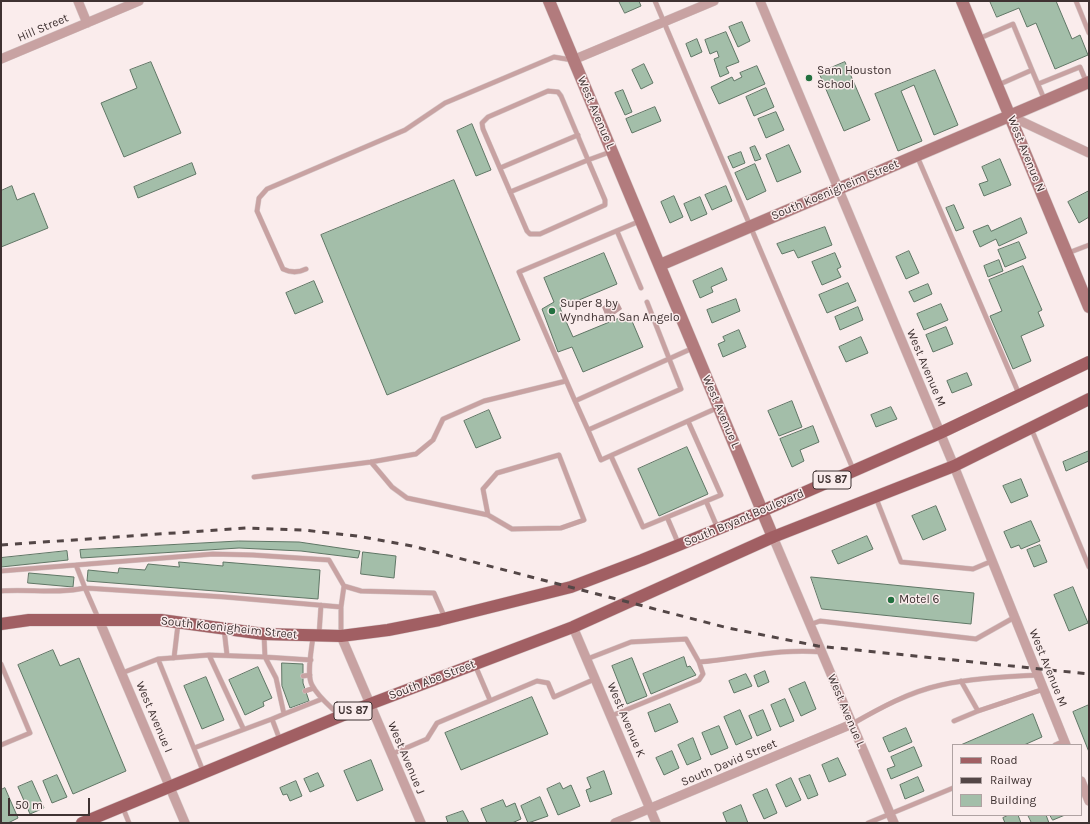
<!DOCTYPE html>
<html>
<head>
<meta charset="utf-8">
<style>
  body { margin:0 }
  #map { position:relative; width:1090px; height:824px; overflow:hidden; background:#faecec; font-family:Karla,sans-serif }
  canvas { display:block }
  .frame { position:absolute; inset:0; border:2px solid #3f3232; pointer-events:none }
  .legend { position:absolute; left:952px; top:744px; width:130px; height:72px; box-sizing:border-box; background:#faecec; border:1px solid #afa2a2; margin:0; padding:5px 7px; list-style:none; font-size:12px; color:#3f3232 }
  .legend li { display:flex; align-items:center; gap:8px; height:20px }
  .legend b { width:20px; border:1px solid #afa2a2 }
  .scale { position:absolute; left:8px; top:798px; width:82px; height:18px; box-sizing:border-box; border:2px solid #3f3232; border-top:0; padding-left:5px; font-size:12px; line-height:14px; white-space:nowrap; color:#3f3232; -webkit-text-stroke:3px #faecec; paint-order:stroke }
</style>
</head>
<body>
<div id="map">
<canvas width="1090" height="824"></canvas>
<div class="frame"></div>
<ul class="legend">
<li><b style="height:5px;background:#a15f63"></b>Road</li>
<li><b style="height:5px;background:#534646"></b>Railway</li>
<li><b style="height:11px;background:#a3bea9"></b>Building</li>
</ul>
<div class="scale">50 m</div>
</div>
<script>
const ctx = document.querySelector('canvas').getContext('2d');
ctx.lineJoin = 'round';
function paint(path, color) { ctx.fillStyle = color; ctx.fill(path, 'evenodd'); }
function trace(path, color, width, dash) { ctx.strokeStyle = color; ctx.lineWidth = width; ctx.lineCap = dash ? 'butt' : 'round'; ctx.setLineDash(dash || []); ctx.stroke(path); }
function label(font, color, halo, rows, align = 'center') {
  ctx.font = font + ' Karla,sans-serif'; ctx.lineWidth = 3; ctx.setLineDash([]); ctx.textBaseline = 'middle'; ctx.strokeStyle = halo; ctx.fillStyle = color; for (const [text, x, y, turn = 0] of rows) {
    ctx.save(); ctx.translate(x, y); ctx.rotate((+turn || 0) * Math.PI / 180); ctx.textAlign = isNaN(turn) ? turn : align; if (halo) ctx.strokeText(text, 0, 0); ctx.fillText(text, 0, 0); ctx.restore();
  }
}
paint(new Path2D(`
  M618,301L622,309L615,314L606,317L602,307L610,302Z`), '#bf9b9c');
const building = new Path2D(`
  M619,1H639L641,6L625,13Z
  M990,1H1056L1072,39L1080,35L1088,55L1055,69L1036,23L1027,27L1019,8L997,17Z
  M742,22L750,41L738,47L729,27Z
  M726,32L739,62L726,67L729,73L720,77L714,59L719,57L717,51L710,54L705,40Z
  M697,39L702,52L691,57L686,44Z
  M151,62L181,133L124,157L101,103L137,88L130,70Z
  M845,62L870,120L844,131L819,73Z
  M644,64L653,83L641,89L632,70Z
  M757,66L765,84L719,104L711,87L732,77L734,81L742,77L740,73Z
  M935,70L958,125L934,135L914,85L901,91L922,141L898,151L875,94Z
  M766,88L774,107L754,116L746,97Z
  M623,90L632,112L625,115L615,93Z
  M655,107L661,121L632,133L626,119Z
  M776,112L784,130L766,138L758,119Z
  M472,124L491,170L476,176L457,131Z
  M789,145L801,172L777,182L766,155Z
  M755,146L761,159L755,161L750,148Z
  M741,152L745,163L733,168L728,157Z
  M1000,159L1011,185L984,196L979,184L988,181L982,167Z
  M192,163L196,174L138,198L134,187Z
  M755,164L766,191L747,200L735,173Z
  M454,180L520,340L387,395L321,235Z
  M12,186L17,200L34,193L48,228L1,247V191Z
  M726,186L732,201L712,210L705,195Z
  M1089,191V217L1079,223L1068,202Z
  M674,196L683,217L670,223L661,202Z
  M700,197L707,214L691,221L684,204Z
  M954,205L964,228L956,231L946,208Z
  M1021,218L1027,233L999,246L996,239L980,247L973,231L988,225L991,231Z
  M825,227L832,245L798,258L794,250L782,254L777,244Z
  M1019,242L1026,258L1005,267L998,250Z
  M909,251L919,273L906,279L896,257Z
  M604,253L617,284L560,308L573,337L629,314L643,347L583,372L572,347L558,352L542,309L554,302L544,278Z
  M835,253L841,267L837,269L841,277L822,285L812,262Z
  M999,260L1003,271L988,277L984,266Z
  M1023,266L1042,310L1038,312L1044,326L1021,336L1031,361L1013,369L990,316L1002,311L989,280Z
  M722,268L727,280L711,287L713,292L700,298L693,281Z
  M314,281L323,302L295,314L286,293Z
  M848,283L856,301L827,313L819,295Z
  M928,284L932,294L914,302L909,292Z
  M736,299L740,311L712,323L707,310Z
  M941,304L948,320L924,330L917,314Z
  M858,307L863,320L840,330L835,317Z
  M946,327L953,344L933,352L926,335Z
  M739,330L746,347L723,357L718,344L725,341L723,337Z
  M861,337L868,353L846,362L839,347Z
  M967,373L972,385L952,393L947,381Z
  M792,401L802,427L779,436L768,411Z
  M891,407L897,419L876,427L871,415Z
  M489,410L501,438L476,448L464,421Z
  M813,426L819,442L800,450L804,461L792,467L780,439Z
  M687,447L708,494L659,516L638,469Z
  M1089,451V461L1066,471L1063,462Z
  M1021,479L1028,496L1011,503L1003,486Z
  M936,506L946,530L923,540L912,516Z
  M1031,521L1040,541L1021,549L1019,545L1011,548L1004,532Z
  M867,536L873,549L838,564L832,551Z
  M239,541L299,542L360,551L358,558L301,551L239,548L81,558L80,550Z
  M1040,545L1047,562L1034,567L1027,550Z
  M67,551L68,560L1,567V558Z
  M363,552L396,556L394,578L361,574Z
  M179,562L223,566V562L320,570L318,599L87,581L88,570L118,573L119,568L145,570L148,564L179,567Z
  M29,573L74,577L73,587L28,583Z
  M811,577L974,593L971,624L822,609Z
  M1073,587L1088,623L1069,631L1054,595Z
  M53,650L60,666L79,658L126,771L73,794L18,665Z
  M684,657L687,667L690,666L696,675L651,694L643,674Z
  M632,658L647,696L627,704L612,666Z
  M282,663L303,664V683L309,701L290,708L282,686Z
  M258,667L272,698L263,702L264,706L245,715L229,680Z
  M765,671L769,682L758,687L754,676Z
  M746,674L752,686L734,693L729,681Z
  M206,677L224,720L202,729L184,686Z
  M805,682L816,709L801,716L789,689Z
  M532,697L548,734L461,770L445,733Z
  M785,699L794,721L780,727L771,705Z
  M670,704L678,722L655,732L648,713Z
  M1089,705V752L1073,712Z
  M740,710L752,738L736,745L724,717Z
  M763,710L771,730L757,736L749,716Z
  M1033,714L1042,737L1024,745H961Z
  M719,726L728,748L711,755L702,733Z
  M906,728L912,742L889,752L883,738Z
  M693,738L701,759L687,765L678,745Z
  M914,747L922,766L891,779L887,769L895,766L891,757Z
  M672,751L679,768L664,775L656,758Z
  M838,758L846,775L829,782L822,765Z
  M371,760L383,790L357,801L344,771Z
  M604,771L612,794L590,802L586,790L591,788L587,778Z
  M318,773L324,786L310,792L304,779Z
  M57,775L67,797L52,803L43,781Z
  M810,775L818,795L808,799L799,779Z
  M918,777L924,791L905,799L900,785Z
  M791,778L801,800L786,807L776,785Z
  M32,781L44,808L30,814L18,787Z
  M296,781L302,796L290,801L287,794L283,795L280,788Z
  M560,783L563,789L571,785L580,806L558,815L547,789Z
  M5,788L18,818L8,823H1V790Z
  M767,789L777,813L764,819L753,795Z
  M540,797L548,816L528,823L521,806Z
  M503,800L506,807L515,803L521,819L512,823H487L481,809Z
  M741,805L748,823H727L723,813Z
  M463,811L469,823H448L446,817Z
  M1009,815H1018L1021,823H1005L1003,818Z
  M1028,815H1046L1049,823H1032Z
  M1050,815H1065L1053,820Z`);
paint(building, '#a3bea9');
trace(building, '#5f7665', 1);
const lane = new Path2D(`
  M655,1L853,469
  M1076,1L1089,33
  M978,39L1013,24L1032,70L998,85
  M1032,70L1045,101
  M1038,84L1080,67L1086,81
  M917,156L1019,394
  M500,168L578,135
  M510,192L588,160L605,200V205L540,234H530L527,231L483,129L482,123L488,117L548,91L558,92L561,96L588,160L610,152
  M640,221L519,272L575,401L693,348
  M617,231L641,288
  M1068,253L1089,245
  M306,269C298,273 291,273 283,269L257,211L259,198L267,189L405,130L445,103L554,57L572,60
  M575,401L588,430L681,389L647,302
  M1031,428L1089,567
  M588,430L601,460L717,408
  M611,456L643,527L721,495L688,421
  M371,462L392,487L407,498L488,515L512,529L561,528L584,520L559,455L497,473L483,489L488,515
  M254,477L371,462L416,454L433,440L443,419L484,401L566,381
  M876,498L901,562L973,569L992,561
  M706,501L718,529
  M667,517L679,545
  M1,571L76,565
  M1,591C29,589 58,594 85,588L76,565L213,554L253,555L329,560L344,586
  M99,620L85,588L225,597L341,607
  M809,625L820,621L976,639L1015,617
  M224,629L227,655
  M264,635L265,657L276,678L284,714L272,719
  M319,635L321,605
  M313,636C312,648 306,675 312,685C318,697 330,706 339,715
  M341,636V607L344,586L361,591L434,593L445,618
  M209,655L265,657L311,660
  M174,658L178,624
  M158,659L209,655L243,728
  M587,659L631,642L686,639L699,662C740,659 780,648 821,652
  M1,664L30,733L1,745
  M475,665L490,700
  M122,673L158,659L203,771
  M303,676L310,675
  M961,681L978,711
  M305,691L314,688
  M284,714L322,699
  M611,716L699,680L703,674L699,662
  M954,721L978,711L1044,689
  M852,724C880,708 909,692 941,685C973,678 1006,677 1038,675
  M1055,745L1064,741
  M194,748L272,719L280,740
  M392,754L427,739L437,723L537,681L548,683L554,697L595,679
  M123,808L129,823
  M868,823L953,788`);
const street = new Path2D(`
  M78,1L87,23
  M760,1L954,466L1066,745
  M1,59L139,1
  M573,60L714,1
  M1010,116L1089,153
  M773,537L894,823
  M99,620L185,823
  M573,627L656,823
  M341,636L421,823
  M1081,781L1089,801
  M615,823L852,724`);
const secondary = new Path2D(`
  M549,1L773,537
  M962,1L1089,307
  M660,265L1089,82`);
const primary = new Path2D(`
  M1,624L29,620H161L264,634L341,636L388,630L439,620L571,587L642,560L762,511L940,433L1089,362
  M82,823L370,704L573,627L773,537L954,466L1089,399`);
trace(lane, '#d5c7c7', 5.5);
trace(street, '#d5c7c7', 10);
trace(secondary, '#d5c7c7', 13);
trace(primary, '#d5c7c7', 13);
trace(lane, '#c8a2a2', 4.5);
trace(street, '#c8a2a2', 9);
trace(secondary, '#b27b7d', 12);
trace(primary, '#a15f63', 12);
trace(new Path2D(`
  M1,545L246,528L303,530L357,536L412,546L728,628L818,646L1089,674`), '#534646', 3, [7, 7]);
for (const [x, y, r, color] of [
  [809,78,4,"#22703f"],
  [552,311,4,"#22703f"],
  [891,600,4,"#22703f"]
]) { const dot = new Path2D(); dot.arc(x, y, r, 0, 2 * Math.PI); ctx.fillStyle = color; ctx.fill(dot); trace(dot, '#faecec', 1.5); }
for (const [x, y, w] of [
  [832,480,38],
  [353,711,38]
]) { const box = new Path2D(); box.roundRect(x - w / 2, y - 9, w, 18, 3); ctx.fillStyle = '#faecec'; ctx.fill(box); trace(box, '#3f3232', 1); }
label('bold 11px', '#3f3232', null, [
  ["US 87",832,480],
  ["US 87",353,711]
]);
label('12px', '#3f3232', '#faecec', [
  ["Hill Street",43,28,-23],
  ["West Avenue L",596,113,67],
  ["West Avenue N",1026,154,68],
  ["South Koenigheim Street",835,190,-23],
  ["West Avenue M",926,368,67],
  ["West Avenue L",721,412,67],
  ["South Bryant Boulevard",744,518,-23],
  ["South Koenigheim Street",229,628,6],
  ["West Avenue M",1048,668,68],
  ["South Abe Street",432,680,-21],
  ["West Avenue L",846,711,67],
  ["West Avenue I",154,717,67],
  ["West Avenue K",626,720,67],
  ["West Avenue J",406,758,67],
  ["South David Street",729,763,-23]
]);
label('12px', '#3f3232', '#faecec', [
  ["Sam Houston",817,71],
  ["School",817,85],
  ["Super 8 by",560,304],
  ["Wyndham San Angelo",560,318],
  ["Motel 6",899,600]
], 'left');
</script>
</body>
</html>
